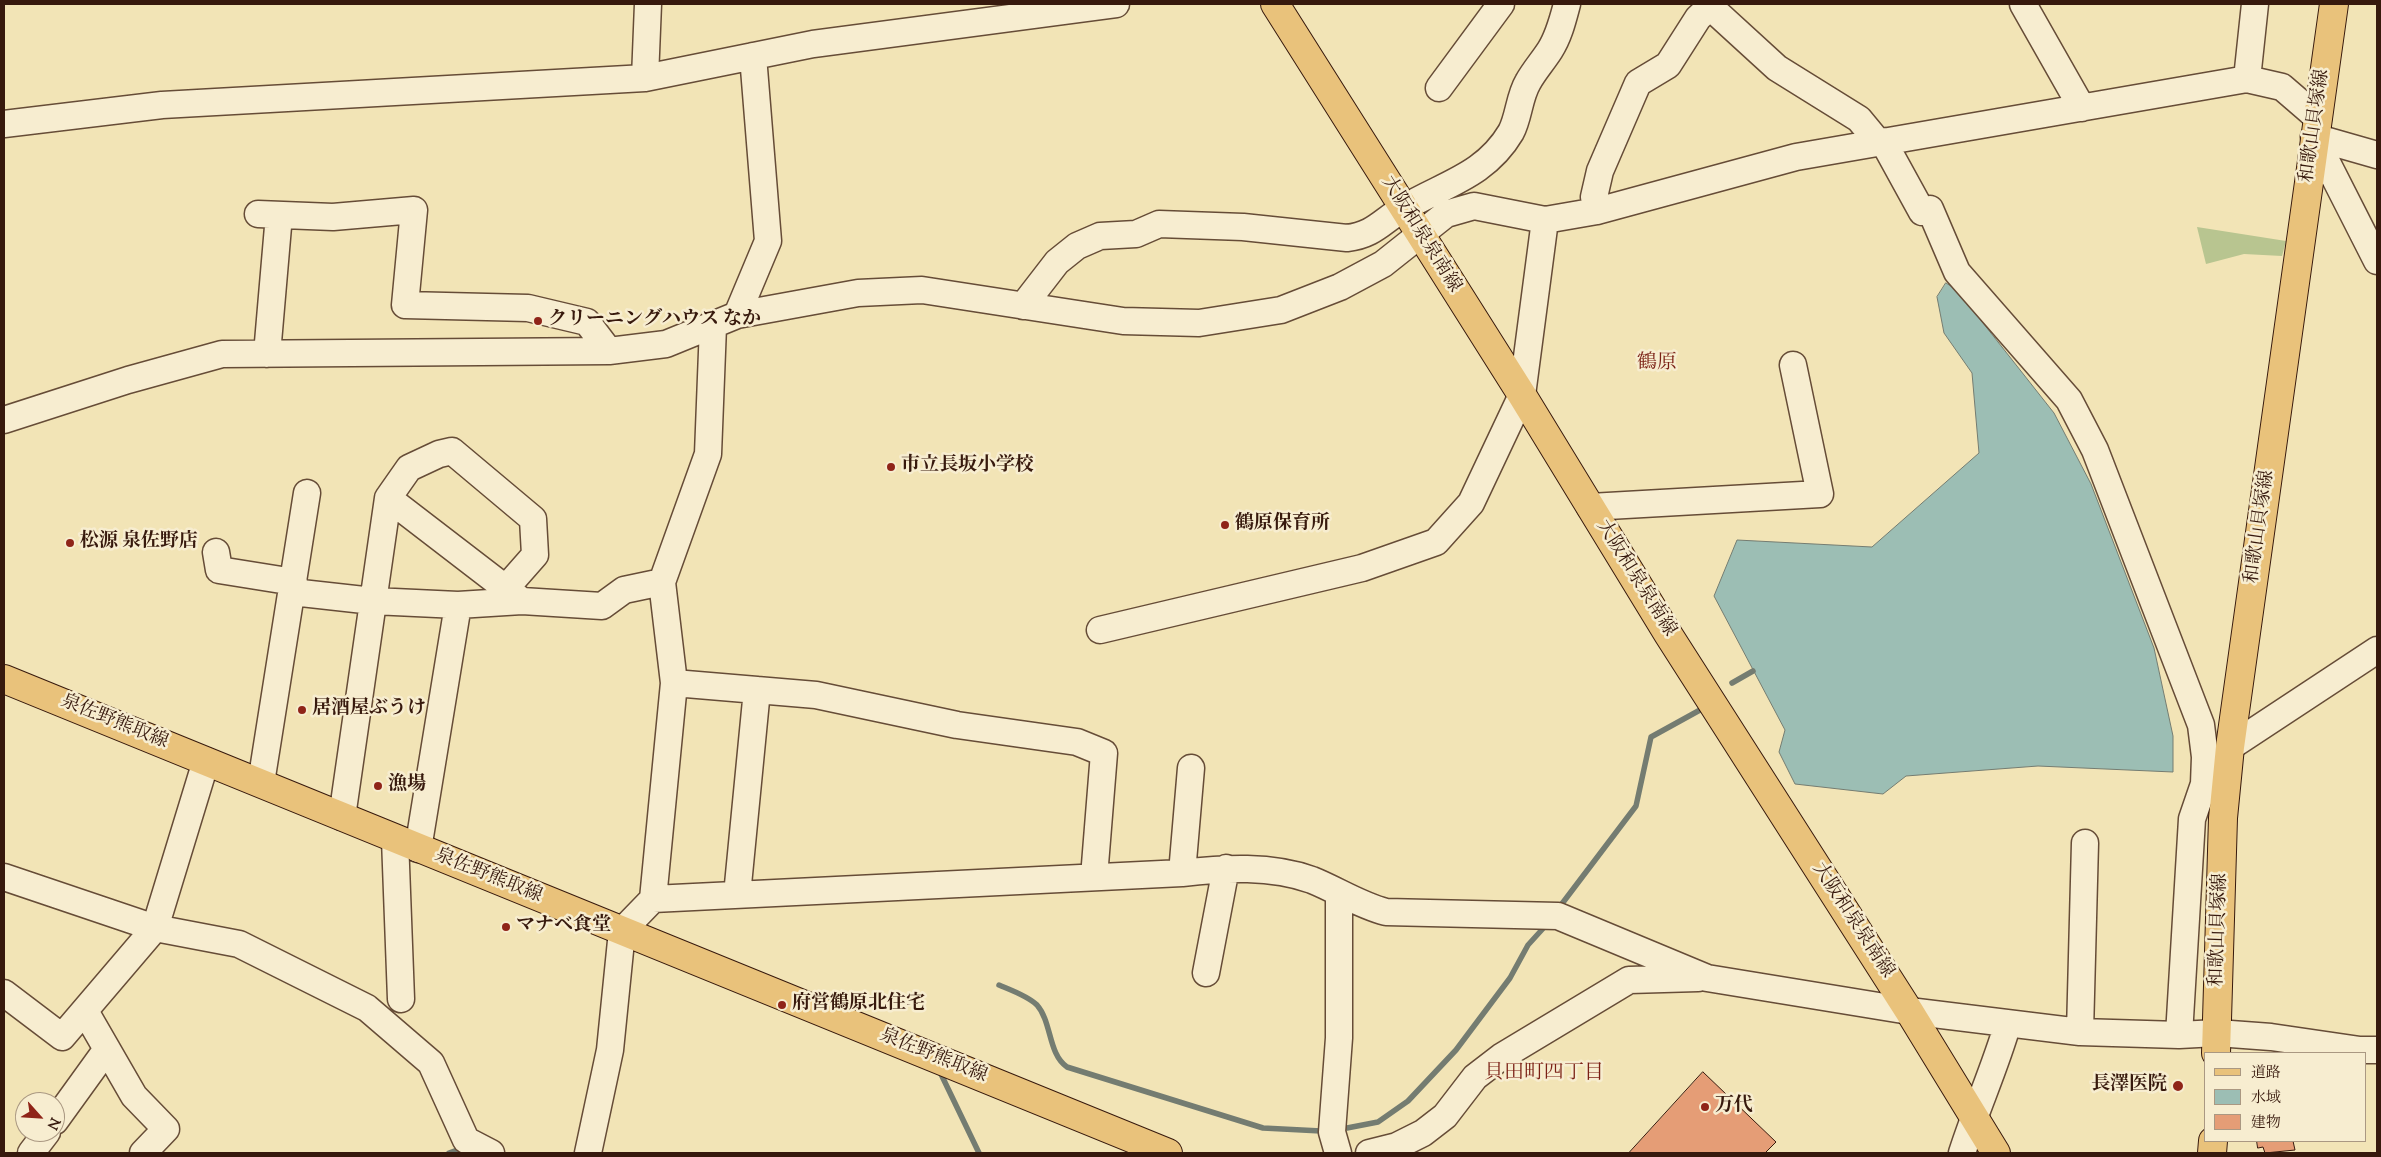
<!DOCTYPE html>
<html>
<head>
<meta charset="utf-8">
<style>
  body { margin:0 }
  #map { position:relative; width:2381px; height:1157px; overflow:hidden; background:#f2e4b6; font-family:"Sorts Mill Goudy","Noto Serif JP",serif }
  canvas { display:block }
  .frame { position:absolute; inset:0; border:5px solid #37190d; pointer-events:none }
  .legend { position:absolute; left:2204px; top:1052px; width:162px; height:90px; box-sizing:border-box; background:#f7edd0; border:1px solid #aa9882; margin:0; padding:6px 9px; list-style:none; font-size:15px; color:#37190d }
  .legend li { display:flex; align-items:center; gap:10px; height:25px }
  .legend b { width:25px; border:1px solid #aa9882 }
  .north { position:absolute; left:15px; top:1092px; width:50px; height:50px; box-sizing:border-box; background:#f7edd0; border:1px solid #aa9882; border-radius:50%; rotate:116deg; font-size:14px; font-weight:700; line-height:20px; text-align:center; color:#37190d }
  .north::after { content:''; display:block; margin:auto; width:18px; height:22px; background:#8f2418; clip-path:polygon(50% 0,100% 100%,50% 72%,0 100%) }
</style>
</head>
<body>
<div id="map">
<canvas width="2381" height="1157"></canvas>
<div class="frame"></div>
<ul class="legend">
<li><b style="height:6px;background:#e9c27b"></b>道路</li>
<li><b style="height:14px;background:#9cbeb4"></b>水域</li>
<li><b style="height:14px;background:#e59d76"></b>建物</li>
</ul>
<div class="north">N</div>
</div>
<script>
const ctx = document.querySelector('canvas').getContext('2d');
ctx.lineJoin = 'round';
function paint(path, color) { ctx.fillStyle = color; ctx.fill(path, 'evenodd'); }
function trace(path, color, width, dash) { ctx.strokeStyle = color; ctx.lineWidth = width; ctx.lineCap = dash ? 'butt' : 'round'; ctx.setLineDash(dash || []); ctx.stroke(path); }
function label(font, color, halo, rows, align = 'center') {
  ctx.font = font + ' "Sorts Mill Goudy","Noto Serif JP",serif'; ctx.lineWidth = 5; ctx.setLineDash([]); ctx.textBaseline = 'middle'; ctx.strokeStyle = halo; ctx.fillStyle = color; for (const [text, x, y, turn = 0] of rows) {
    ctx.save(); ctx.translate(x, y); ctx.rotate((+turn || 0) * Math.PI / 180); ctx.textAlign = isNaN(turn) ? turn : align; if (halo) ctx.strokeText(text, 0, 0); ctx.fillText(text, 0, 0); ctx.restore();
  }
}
paint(new Path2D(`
  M2197,227L2286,241L2282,256L2244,254L2206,264Z`), '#b8c590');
const water = new Path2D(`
  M1946,283L1957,290L2054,413L2091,484L2154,648L2173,736V772L2038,766L1906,776L1883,794L1795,784L1779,752L1785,730L1714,596L1737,540L1872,547L1979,453L1972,373L1944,333L1937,297Z`);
paint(water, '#9cbeb4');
trace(water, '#747c71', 1);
trace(new Path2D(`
  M1732,683L1753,671
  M1558,909L1636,806L1651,737L1700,710
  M999,985C1011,990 1028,996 1037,1005C1052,1022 1048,1054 1067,1067L1263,1128L1321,1131
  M940,1072L979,1153
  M1347,1128L1378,1122L1408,1101L1456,1050L1510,978L1528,945L1548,923
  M449,1153L460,1149L465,1150`), '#747c71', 5.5);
const building = new Path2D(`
  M1703,1072L1776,1142L1765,1153H1629Z
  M2257,1141H2293L2295,1150L2265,1153L2263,1147L2258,1148Z`);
paint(building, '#e59d76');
trace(building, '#37190d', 1);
const minor = new Path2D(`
  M1707,4L1777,68L1859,119L1878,142
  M2023,4L2082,108
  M645,78L648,4
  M2247,79L2255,4
  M1439,88L1501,4
  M4,124L162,105L645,78L813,44L1116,4
  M2314,137L2377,261
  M2314,137L2377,155
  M1883,141L1922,212L1930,209L1957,272L2069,400L2095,450L2201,725L2205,757L2204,784L2192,819L2179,1035
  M1597,211L1594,197L1600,171L1638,83L1668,65L1698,18L1713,4
  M258,214L333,217L414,210L405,305L528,308L587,322L609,351
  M1023,306L1057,262L1077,246L1100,236L1136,234L1159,224L1243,227L1347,238C1374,235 1382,221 1404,208C1444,184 1485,176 1511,132C1519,117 1519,97 1528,82C1534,71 1543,61 1550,50C1559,36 1563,19 1567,4
  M737,315L768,241L753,56
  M267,354L279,215
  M4,420L128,380L222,354L609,351L666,344L737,315L858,293L922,290L1123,321L1199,323L1281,310L1340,287L1383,264L1446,214L1474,206L1545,220L1597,211L1796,157L2247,79L2282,87L2318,118
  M388,498L522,601L602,606L624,590L662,582
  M1590,507L1820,494L1793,365
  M216,552L219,570L294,582
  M292,592L373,601L458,605L522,601
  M1100,630L1362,568L1436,542L1471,503L1522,395L1545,220
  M674,683L816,695L957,725L1077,742L1104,753L1094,877
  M2230,747L2377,650
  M261,783L307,493
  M342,817L388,498L409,468L439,454L452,451L533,519L535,555L506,588
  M395,839L401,999
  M418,849L458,605
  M1182,873L1191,768
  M4,877L155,928L239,944L367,1008L431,1063L466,1140L491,1153
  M737,895L757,690
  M653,899L674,683L662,582L708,454L713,326
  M1206,973L1226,868
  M4,993L62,1037L155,928L206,761
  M85,1011L134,1096L166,1129L143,1153
  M2080,1032L2085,843
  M55,1121L107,1049
  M31,1153L47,1132
  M588,1153L610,1050L622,931L653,899L1182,873C1224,868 1271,865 1312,880C1337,890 1359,905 1386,912L1558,916L1707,978L1909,1011L2080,1032L2179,1035L2217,1033L2271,1037L2360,1050H2377
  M1338,1153L1332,1132L1339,1038V894
  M1369,1153L1397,1146L1423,1133L1445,1116L1475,1077L1501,1057L1629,980L1698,978
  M1962,1153C1976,1109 1995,1068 2008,1023`);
const major = new Path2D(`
  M1275,4L1522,395L1668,634L1909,1011L1996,1153
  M4,679L1168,1153
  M2216,1053L2223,818L2230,747L2334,4
  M2212,1153L2213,1141`);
trace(minor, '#664c37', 29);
trace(major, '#37190d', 30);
trace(minor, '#f7edd0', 26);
trace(major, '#e9c27b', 28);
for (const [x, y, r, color] of [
  [538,321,5,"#8f2418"],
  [891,467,5,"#8f2418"],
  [1225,525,5,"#8f2418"],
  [70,543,5,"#8f2418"],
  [302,710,5,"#8f2418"],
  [378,786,5,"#8f2418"],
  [506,927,5,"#8f2418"],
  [782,1005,5,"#8f2418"],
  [2178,1086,6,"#8f2418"],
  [1705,1107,5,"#8f2418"]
]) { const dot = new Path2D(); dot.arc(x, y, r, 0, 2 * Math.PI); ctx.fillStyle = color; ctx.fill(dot); trace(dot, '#f7edd0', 2); }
label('19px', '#37190d', '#f7edd0', [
  ["和歌山貝塚線",2316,126,-82],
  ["大阪和泉泉南線",1420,235,58],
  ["和歌山貝塚線",2261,527,-82],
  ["大阪和泉泉南線",1635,579,58],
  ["泉佐野熊取線",114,723,22],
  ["泉佐野熊取線",488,877,22],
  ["大阪和泉泉南線",1852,921,57],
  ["和歌山貝塚線",2220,930,-88],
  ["泉佐野熊取線",933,1057,22]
]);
label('bold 19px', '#37190d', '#f7edd0', [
  ["クリーニングハウス なか",548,321],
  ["市立長坂小学校",901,467],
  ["鶴原保育所",1235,525],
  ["松源 泉佐野店",80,543],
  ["居酒屋ぶうけ",312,710],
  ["漁場",388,786],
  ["マナベ食堂",516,927],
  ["府営鶴原北住宅",792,1005],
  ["長澤医院",2167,1086,"right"],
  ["万代",1715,1107]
], 'left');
label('20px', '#7a1f14', '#f7edd0', [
  ["鶴原",1657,365],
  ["貝田町四丁目",1544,1075]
]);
</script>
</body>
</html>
